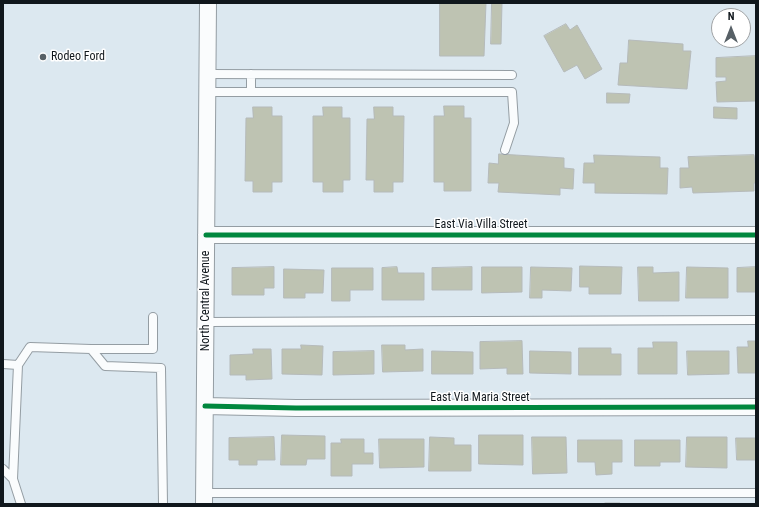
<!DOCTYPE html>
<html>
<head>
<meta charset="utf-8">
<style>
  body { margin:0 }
  #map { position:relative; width:759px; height:507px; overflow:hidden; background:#dce8f0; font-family:"Roboto Condensed",sans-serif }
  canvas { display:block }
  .frame { position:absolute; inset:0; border:4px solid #10171c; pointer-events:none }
  .north { position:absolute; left:711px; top:8px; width:40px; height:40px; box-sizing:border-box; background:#fff; border:1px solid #9fa2a4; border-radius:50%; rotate:0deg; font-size:11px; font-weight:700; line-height:16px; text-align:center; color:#10171c }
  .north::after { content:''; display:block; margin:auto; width:14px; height:18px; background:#576066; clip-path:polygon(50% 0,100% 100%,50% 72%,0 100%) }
</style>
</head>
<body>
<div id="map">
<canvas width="759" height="507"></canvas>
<div class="frame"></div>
<div class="north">N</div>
</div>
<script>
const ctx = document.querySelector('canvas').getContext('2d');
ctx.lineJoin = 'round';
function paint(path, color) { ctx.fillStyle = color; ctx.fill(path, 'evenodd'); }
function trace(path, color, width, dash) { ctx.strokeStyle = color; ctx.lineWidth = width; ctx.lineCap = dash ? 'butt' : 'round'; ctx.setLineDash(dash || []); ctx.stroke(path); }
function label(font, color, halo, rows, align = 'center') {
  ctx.font = font + ' "Roboto Condensed",sans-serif'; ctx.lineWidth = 3; ctx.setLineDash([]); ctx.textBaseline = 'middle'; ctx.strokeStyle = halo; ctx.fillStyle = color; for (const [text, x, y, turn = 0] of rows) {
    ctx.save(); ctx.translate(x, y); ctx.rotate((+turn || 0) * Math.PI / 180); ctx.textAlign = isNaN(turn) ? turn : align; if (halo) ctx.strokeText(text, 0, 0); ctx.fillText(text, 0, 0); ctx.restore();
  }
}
const building = new Path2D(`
  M440,3H486L484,56H440Z
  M492,3H502L501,44H491Z
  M566,24L570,30L577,25L602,69L585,79L577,65L564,72L544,36Z
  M629,40L683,44V51H691L687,89L618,85L620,63H627Z
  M756,56V101L717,102L716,82L726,81V77H716V58Z
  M607,93L630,94L629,103H607Z
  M444,106H464V118H471V191H444V182H434V116H444Z
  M253,107H272V116H282V182H272V192H253V181H245L246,118H253Z
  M323,107H342V118H350V180H343V192H323V182H313V116H323Z
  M374,107H393V116H404L403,182H393V192H374V180H366L367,119H374Z
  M714,107L737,108V119L714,118Z
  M499,154L564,158V168L574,169L573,189L560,188V195L498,192L499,183H488L489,163L498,164Z
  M594,155L660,157V168H668L667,194L595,193V183H583L584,163H594Z
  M754,155L755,163H756V183H754V191L693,193L692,187L680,188V168H689L688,157Z
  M580,266L622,267L621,294H589V287H580Z
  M274,267V288H264V295H232V268Z
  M397,267L398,273H424V300H382V268Z
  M472,267V290H432V268Z
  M482,267H522V292L482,293Z
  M531,267L572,268L571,291L542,290V298H530Z
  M638,267H653V273L679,272V301H639Z
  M687,267L728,268V298H686Z
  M756,267V292H737V268Z
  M332,268H373V290H350V301H332Z
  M284,269L324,270L323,293H305V298H284Z
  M522,341L523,374H507V368L480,369V342Z
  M748,341H756V373H738L737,347H748Z
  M653,342H677V374H638V348H653Z
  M301,345L323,346L322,375L282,374V349H301Z
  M382,345H405V350L423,349V371L383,372Z
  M579,348H611V354H621V375H579Z
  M253,349H271L272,379L246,380V375H230V355L253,354Z
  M374,351V374L333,375V352Z
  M432,351L473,352V374H432Z
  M530,351L571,352V374L530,373Z
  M687,351H729V374L688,375Z
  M282,435L325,436V459H307L306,465H281Z
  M479,435H523V465L479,464Z
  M274,437L275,460H257V465H239V460H229V438Z
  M430,437L454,438V445H471V471H429Z
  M532,437H566L567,473L533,474Z
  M687,437H727V468L686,467Z
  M736,438H756V460H737Z
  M341,439H364V453H373V464H352V476H331V443H341Z
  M379,439H424V467L380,468Z
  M578,440H622V462H612V474L596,475L595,462H578Z
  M635,440H680V462H660V466H635Z
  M605,503H620V504H605Z`);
paint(building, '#bec3b2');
trace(building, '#b5baba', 1);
const service = new Path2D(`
  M207,74L512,75
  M251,74V92
  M207,92H512L514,123L505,150
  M206,322L756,320
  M91,349H153V317
  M3,364L18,365L13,479L3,469
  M18,365L30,347L91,349L105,366L161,368L163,504
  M13,479L21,504
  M204,493H756`);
const minor = new Path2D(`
  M206,235H756
  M205,406L296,408L756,407
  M204,504L208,3`);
trace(service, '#949da3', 10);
trace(minor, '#949da3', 18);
trace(service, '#fafcfd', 8);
trace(minor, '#fafcfd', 16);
trace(new Path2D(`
  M206,235H756
  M205,406L296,408L756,407`), '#00873e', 5);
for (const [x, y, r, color] of [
  [43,57,4,"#576066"]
]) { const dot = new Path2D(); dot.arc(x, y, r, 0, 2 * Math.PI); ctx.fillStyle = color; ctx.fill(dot); trace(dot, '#fff', 1.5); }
label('12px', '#10171c', '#fff', [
  ["Rodeo Ford",51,57]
], 'left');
label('12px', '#10171c', '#fff', [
  ["East Via Villa Street",481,225],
  ["North Central Avenue",206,301,-90],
  ["East Via Maria Street",480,398]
]);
</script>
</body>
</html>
